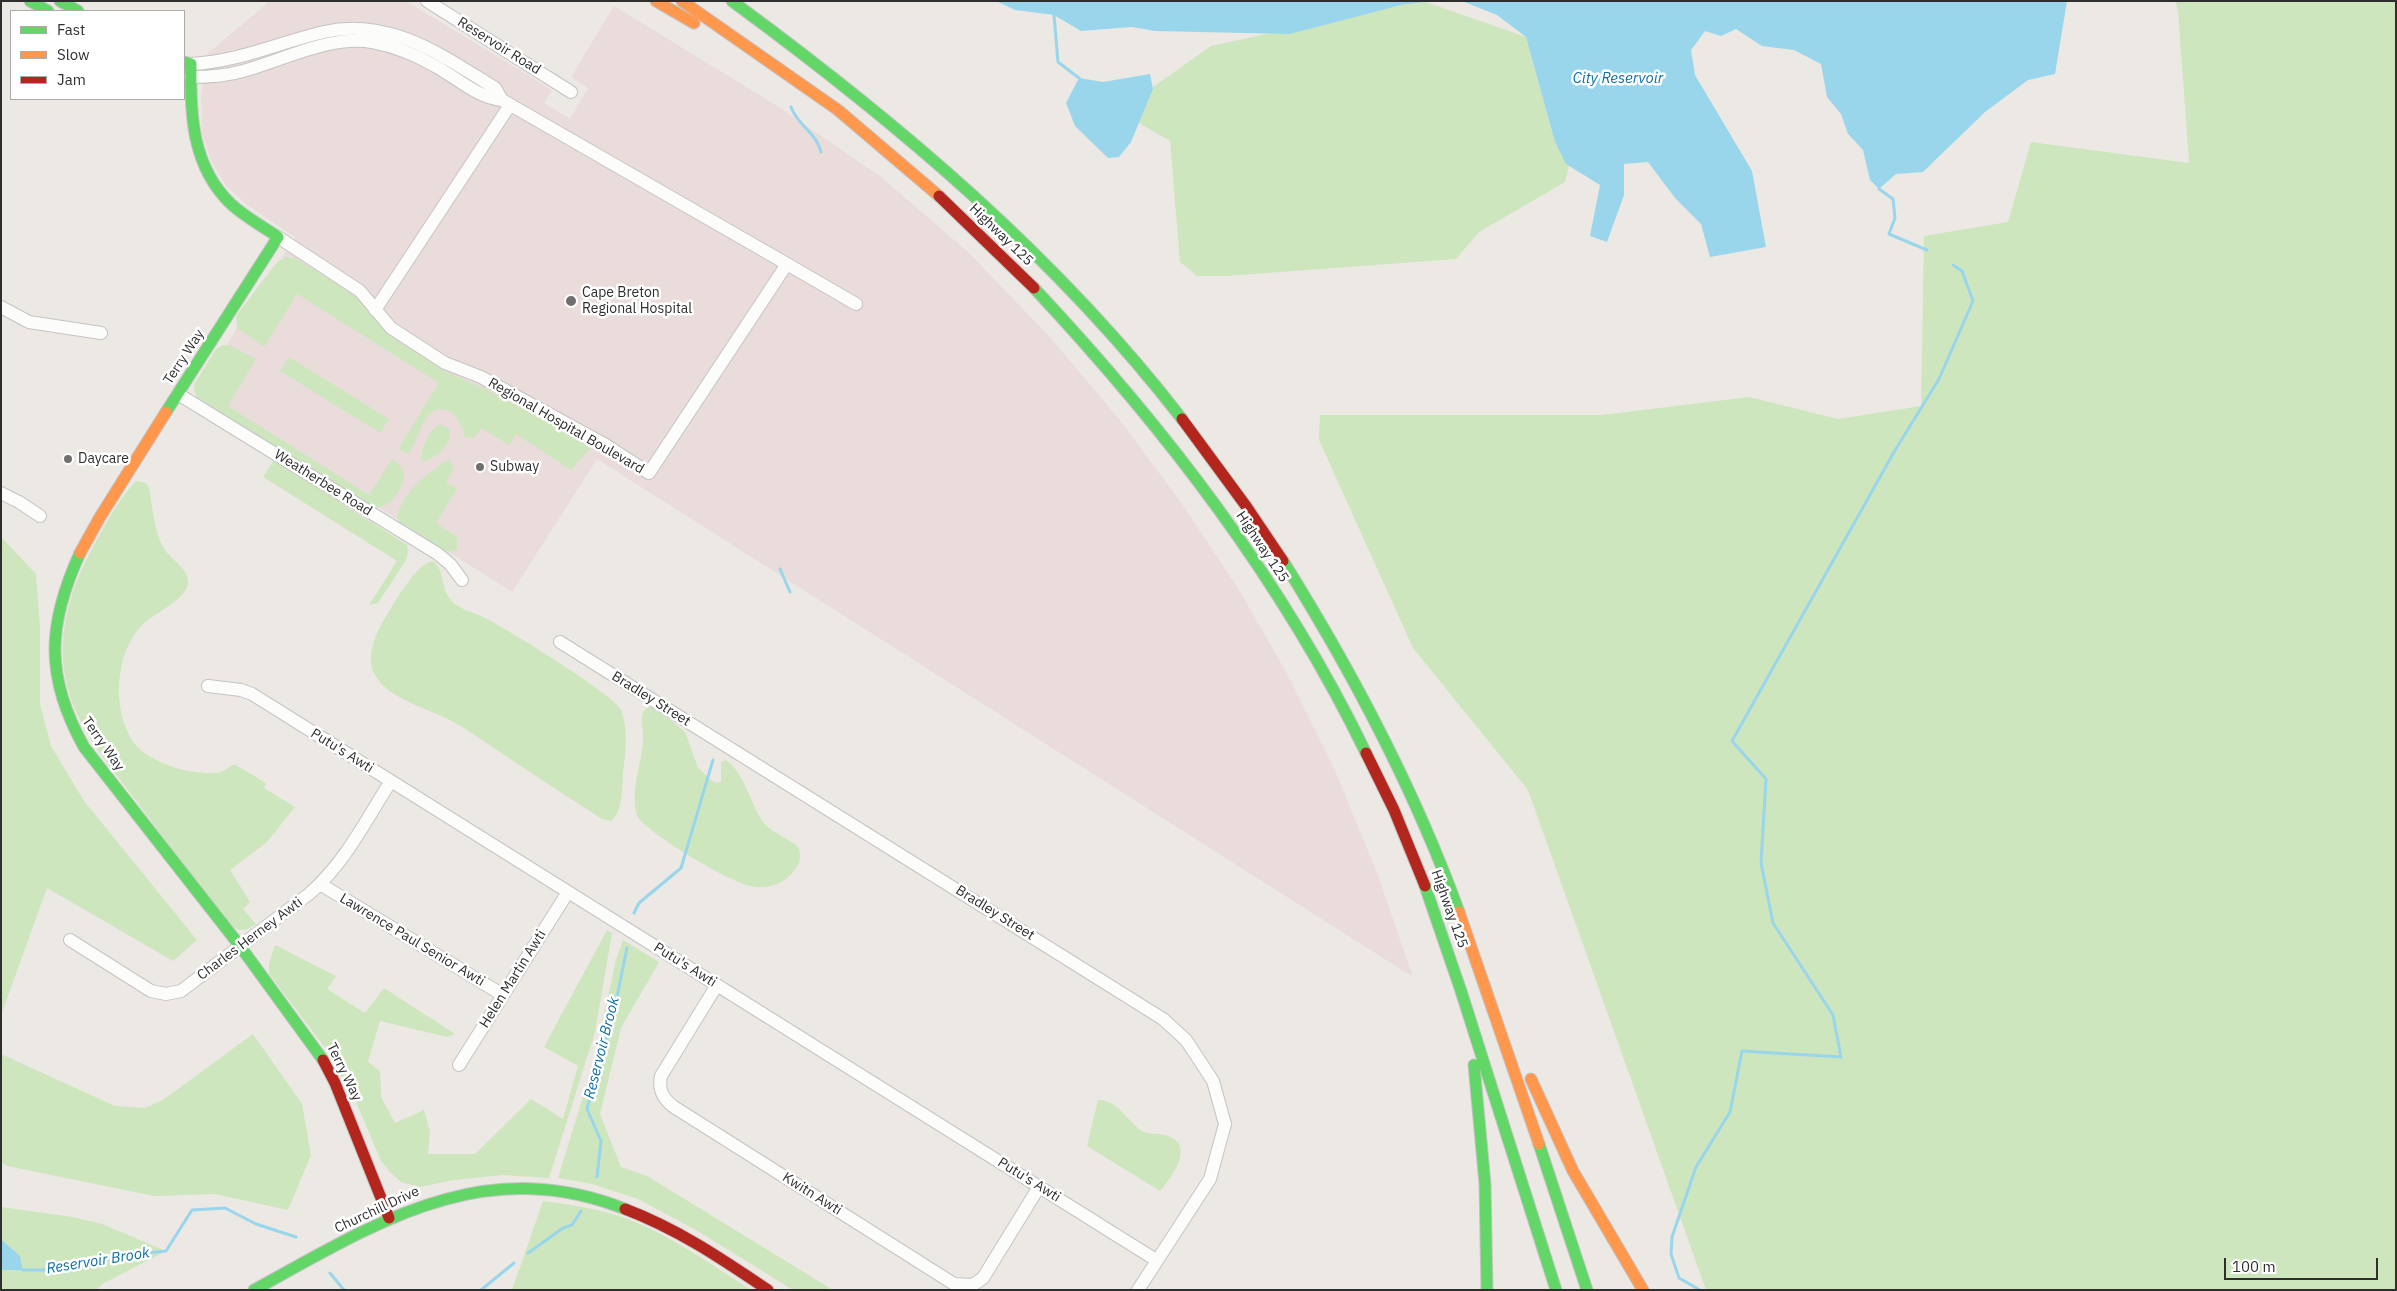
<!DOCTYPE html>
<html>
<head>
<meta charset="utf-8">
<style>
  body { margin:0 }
  #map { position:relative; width:2397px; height:1291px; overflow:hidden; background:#ece8e4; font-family:"IBM Plex Sans",sans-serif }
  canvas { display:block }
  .frame { position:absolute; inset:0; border:2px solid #2e2e2e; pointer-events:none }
  .legend { position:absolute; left:10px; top:10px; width:175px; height:90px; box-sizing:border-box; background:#fff; border:1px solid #ababab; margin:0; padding:6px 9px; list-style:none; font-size:15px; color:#2e2e2e }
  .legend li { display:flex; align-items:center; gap:10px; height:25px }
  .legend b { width:25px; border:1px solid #ababab }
  .scale { position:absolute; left:2224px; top:1258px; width:154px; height:22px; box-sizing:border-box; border:2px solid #2e2e2e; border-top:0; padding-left:6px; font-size:15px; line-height:18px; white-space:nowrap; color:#2e2e2e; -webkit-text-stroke:4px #fff; paint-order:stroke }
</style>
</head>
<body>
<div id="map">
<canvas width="2397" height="1291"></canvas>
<div class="frame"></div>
<ul class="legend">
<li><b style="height:6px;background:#63d668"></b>Fast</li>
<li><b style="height:6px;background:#ff974d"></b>Slow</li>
<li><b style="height:6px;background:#b3261e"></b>Jam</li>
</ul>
<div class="scale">100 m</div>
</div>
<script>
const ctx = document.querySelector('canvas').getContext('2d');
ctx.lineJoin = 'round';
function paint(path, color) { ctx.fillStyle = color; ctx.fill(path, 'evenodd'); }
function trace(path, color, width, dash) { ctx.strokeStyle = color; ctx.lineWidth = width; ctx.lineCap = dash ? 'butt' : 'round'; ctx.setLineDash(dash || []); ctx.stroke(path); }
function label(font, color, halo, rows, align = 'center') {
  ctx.font = font + ' "IBM Plex Sans",sans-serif'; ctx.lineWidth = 5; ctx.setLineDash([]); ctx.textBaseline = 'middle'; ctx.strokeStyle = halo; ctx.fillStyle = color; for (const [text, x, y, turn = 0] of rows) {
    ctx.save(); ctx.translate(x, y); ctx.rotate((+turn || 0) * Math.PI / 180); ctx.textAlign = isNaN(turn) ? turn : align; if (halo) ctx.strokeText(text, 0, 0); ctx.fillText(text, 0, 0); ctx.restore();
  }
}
paint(new Path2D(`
  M270,1H406L552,90L544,103L570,119L588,88L571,77L614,6L779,107L881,177L967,251L1048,335L1119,419L1182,504L1239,590L1290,679L1336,773L1377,873L1413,977L597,459L512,592L197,392L295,237L246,204L226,185L211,161L202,132L201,95L207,54Z`), '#e9dcdb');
paint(new Path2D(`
  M2175,1H2396V1290H1706L1528,790L1413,648L1319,440L1320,415H1602L1749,397L1838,419L1921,406L1924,236L2008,222L2031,142L2189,163L2178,10Z
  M1426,2L1526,37L1555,142L1569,166L1565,182L1479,232L1456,259L1226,276H1197L1180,262L1170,141L1139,123L1153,87L1211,46L1401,5Z
  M286,257L295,258L357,297L390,335L444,371L484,388L592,446L571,470L516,434L509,445L481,428L474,438L464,437C463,428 460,419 452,413C426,397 419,437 410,452L406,453L398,449L439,383L297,294L264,347L237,328L236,316L277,262Z
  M223,345L232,346L256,359L228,406L369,495L392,459C396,462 401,465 403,470C409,481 389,512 373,507L197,398L194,390L195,383L216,349Z
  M289,357L389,419L380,433L280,371Z
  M441,424L450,430C453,445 435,458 422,462C419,452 430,426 441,424Z
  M449,459L454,469L446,482L457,489L436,523L457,537V549L452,552L445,551L401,525L397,518C401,493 429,472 449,459Z
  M274,460L407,545L408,552L406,560L378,603L369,605L397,561L263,477Z
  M136,481L146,483L149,488C153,508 154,533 165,550C172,560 190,570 188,584C186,600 152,614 141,626C115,654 112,708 132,740C142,756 160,762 176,768C183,771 214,775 221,772C225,770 230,767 234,764L266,783L264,788L295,807L267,842L230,870L250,902L243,909L256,924C242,933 238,932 226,921C196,882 167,842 137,802C117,775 94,749 79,718C51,662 62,604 91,551C103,528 118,500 136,481Z
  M1,537L36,574L40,628V704L51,746L84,801L197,940L173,961L47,888L1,1015Z
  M433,561C447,572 438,594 458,606C467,612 479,614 489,620C508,630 616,696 621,710C629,730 625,753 623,774C622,788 623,812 611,821L602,819C569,798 536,776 504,755C485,742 466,728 446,718C423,707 388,698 375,675C363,653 380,626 391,608C399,595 418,563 433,561Z
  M649,707L657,709L685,732L698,768L715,783L721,782V762L726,760C744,773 750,801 761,819C770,834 796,841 799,849C802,859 798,866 792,873C782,885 764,890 750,886C726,880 656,838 639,819C628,798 641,766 643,743C644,734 641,725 642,716C643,711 645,709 649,707Z
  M607,930L612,933L595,1032L549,1178L503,1175L454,1180L420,1187L401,1182L390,1172L381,1161L357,1104L326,1049L269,974V964L275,945L336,976L327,989L365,1013L384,988L455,1034L447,1037L380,1021L368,1062L380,1071L381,1097L395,1123L424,1110L430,1132L428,1154H475L531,1099L563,1119L578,1066L544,1047Z
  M623,940L659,962L621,1028L600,1114L621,1167L647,1176L833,1290H793L696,1230L638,1199L592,1184L558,1178L593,1064L616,960Z
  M253,1034L302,1104L311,1155L288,1210L215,1194L154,1196L7,1166L1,1162V1054L115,1106L145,1108L163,1100Z
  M1098,1100C1117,1099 1129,1123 1142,1131C1149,1135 1157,1133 1164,1135C1198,1143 1172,1177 1160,1191L1087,1146Z
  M543,1201C572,1205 603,1209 630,1220C673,1237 712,1265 751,1290H512Z
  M1,1207L73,1217L102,1224L166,1251L104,1283L96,1290H1V1270L23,1269L20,1256L1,1239Z`), '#cee6be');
paint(new Path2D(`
  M996,1H1432L1401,5L1290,34L1155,31L1132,27L1081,31L1054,15L1015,10Z
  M1462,1H2067L2055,74L2028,80L1985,112L1923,172L1896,174L1879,189L1870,180L1863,150L1848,134L1841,114L1827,97L1821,64L1794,50L1762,46L1736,29L1721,36L1705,31L1691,50L1695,75L1752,171L1766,247L1710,257L1701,224L1675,198L1648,162L1624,164V195L1607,242L1590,236L1600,185L1566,164L1555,142L1526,37L1497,15Z
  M1150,74L1153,89L1131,142L1119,157L1108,158L1075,126L1066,103L1079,78L1103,82Z
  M1,1239L20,1256L23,1270H1Z`), '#99d6ec');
trace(new Path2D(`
  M1054,15L1058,62L1079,78
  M791,107C797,125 817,133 821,152
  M1879,189L1893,199L1895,218L1889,234L1927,250
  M780,569L790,592
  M634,913L639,903L681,868L713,760
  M597,1177L601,1141L587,1109L617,997L627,948
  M528,1253L563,1228L572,1225L581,1211
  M23,1270H51L109,1257L166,1251L192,1210L225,1208L256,1224L296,1237
  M330,1273L344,1290
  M481,1290L514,1263
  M1700,1290L1679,1278L1671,1254L1672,1237L1696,1167L1730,1112L1742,1051L1841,1057L1833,1015L1773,923L1761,863L1766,779L1732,741L1894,452L1939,379L1973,301L1962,271L1953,265`), '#99d6ec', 3);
const street = new Path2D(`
  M427,1L571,92
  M191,64C241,61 277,43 324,32C390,17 443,56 495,88L502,100
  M191,77C208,77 226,76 243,71C284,60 329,35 372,42C394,46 416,55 435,66C457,78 478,98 502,100L787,264L649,473L604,444L481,377L445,363L391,328L360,291L278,237
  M787,264L856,304
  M1,307L29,322L101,333
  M375,310L510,105
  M178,394L438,554L450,564L462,580
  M1,493L19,502L40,516
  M560,642L1163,1019L1186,1040L1213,1081L1225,1124L1210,1179L1138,1290
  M208,686L241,690L252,694L1156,1260
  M320,884L503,995
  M70,940L151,991L166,994L181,991L309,894C345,863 366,820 391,781
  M717,985L661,1076C658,1090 663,1099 674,1107L954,1284L973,1285L983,1278L1039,1187
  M459,1065L568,892`);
const fast = new Path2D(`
  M30,1L48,11
  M60,1L78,11
  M732,1C898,123 1056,256 1182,419
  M1034,288C1165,428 1282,580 1366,753
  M166,412L278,237C262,226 245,217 231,204C192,167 190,114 191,64L184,62
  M80,553C47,625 45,677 84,747L240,946L323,1060
  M1283,561C1353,673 1414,788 1459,912
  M1425,886L1461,991L1556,1290
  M1474,1065L1485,1184L1487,1290
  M1539,1144L1587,1290
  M254,1290C376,1223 483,1153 625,1209`);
const slow = new Path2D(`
  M656,1L694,23
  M682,1L838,110L939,196
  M80,553L100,517L166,412
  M1459,912L1539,1144
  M1531,1079L1573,1171L1643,1290`);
const jam = new Path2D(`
  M939,196L1034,288
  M1182,419L1246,506L1283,561
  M1366,753L1394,810L1425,886
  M323,1060L335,1083L389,1218
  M625,1209C678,1229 722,1259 768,1290`);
trace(street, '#c5c4c5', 14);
trace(fast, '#c5c4c5', 13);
trace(slow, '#c5c4c5', 13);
trace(jam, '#c5c4c5', 13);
trace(street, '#fcfcfb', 12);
trace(fast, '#63d668', 11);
trace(slow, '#ff974d', 11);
trace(jam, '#b3261e', 11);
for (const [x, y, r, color] of [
  [571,301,6,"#706f6e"],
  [68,459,5,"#706f6e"],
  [480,467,5,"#706f6e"]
]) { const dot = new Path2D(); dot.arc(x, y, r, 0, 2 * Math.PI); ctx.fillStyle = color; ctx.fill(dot); trace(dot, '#fff', 2); }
label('14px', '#2e2e2e', '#fff', [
  ["Reservoir Road",499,46,32],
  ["Highway 125",1001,235,44],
  ["Terry Way",184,357,-57],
  ["Regional Hospital Boulevard",566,426,30],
  ["Weatherbee Road",323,483,32],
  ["Highway 125",1262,547,56],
  ["Bradley Street",651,699,32],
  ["Terry Way",103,744,55],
  ["Putu's Awti",342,751,32],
  ["Highway 125",1449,909,70],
  ["Bradley Street",995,913,32],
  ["Charles Herney Awti",250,939,-37],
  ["Lawrence Paul Senior Awti",412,940,31],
  ["Putu's Awti",685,965,32],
  ["Helen Martin Awti",513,979,-58],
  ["Terry Way",344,1072,64],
  ["Putu's Awti",1029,1180,32],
  ["Kwitn Awti",812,1194,32],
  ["Churchill Drive",377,1210,-25]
]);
label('14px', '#2e2e2e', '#fff', [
  ["Cape Breton",582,293],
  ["Regional Hospital",582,309],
  ["Daycare",78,459],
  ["Subway",490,467]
], 'left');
label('italic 15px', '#0d6fa3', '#fff', [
  ["City Reservoir",1618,79],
  ["Reservoir Brook",602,1048,-76],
  ["Reservoir Brook",98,1261,-9]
]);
</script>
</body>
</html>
